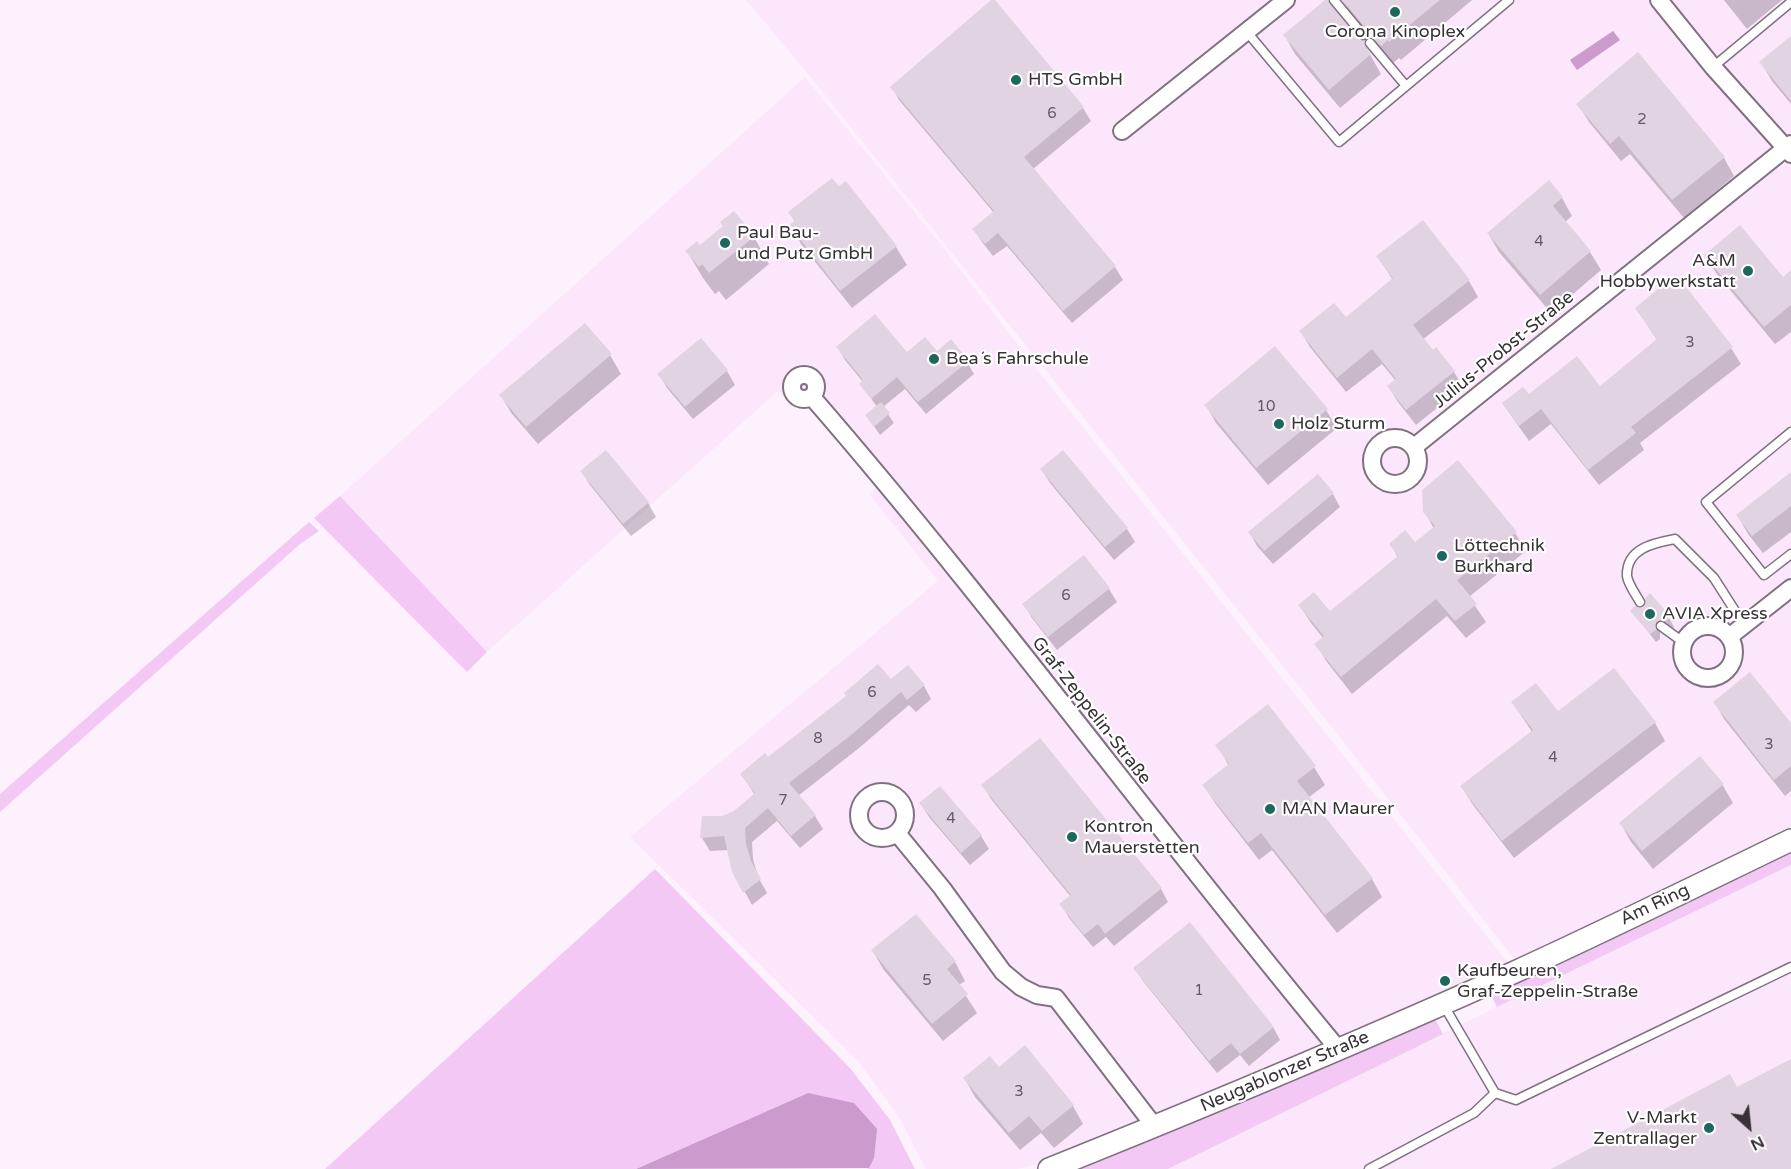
<!DOCTYPE html>
<html>
<head>
<meta charset="utf-8">
<style>
  body { margin:0 }
  #map { position:relative; width:1791px; height:1169px; overflow:hidden; background:#fef1fe; font-family:"Varela Round",sans-serif }
  canvas { display:block }
  .north { position:absolute; left:1719px; top:1097px; width:60px; height:60px; -webkit-text-stroke:4px #fff; paint-order:stroke; rotate:153deg; font-size:16px; font-weight:700; line-height:24px; text-align:center; color:#383238 }
  .north::after { content:''; display:block; margin:auto; width:21px; height:27px; background:#383238; clip-path:polygon(50% 0,100% 100%,50% 72%,0 100%) }
</style>
</head>
<body>
<div id="map">
<canvas width="1791" height="1169"></canvas>
<div class="north">N</div>
</div>
<script>
const ctx = document.querySelector('canvas').getContext('2d');
ctx.lineJoin = 'round';
function paint(path, color) { ctx.fillStyle = color; ctx.fill(path, 'evenodd'); }
function trace(path, color, width, dash) { ctx.strokeStyle = color; ctx.lineWidth = width; ctx.lineCap = dash ? 'butt' : 'round'; ctx.setLineDash(dash || []); ctx.stroke(path); }
function label(font, color, halo, rows, align = 'center') {
  ctx.font = font + ' "Varela Round",sans-serif'; ctx.lineWidth = 4.5; ctx.setLineDash([]); ctx.textBaseline = 'middle'; ctx.strokeStyle = halo; ctx.fillStyle = color; for (const [text, x, y, turn = 0] of rows) {
    ctx.save(); ctx.translate(x, y); ctx.rotate((+turn || 0) * Math.PI / 180); ctx.textAlign = isNaN(turn) ? turn : align; if (halo) ctx.strokeText(text, 0, 0); ctx.fillText(text, 0, 0); ctx.restore();
  }
}
paint(new Path2D(`
  M746,0H1791V836L1519,965L1330,725L809,75Z
  M805,77L943,247L1028,358L1512,968L1041,1164L1018,1169H926L899,1117L859,1062L630,837L938,581L870,495L879,481L813,403L792,407L778,391L487,652L340,496Z
  M1791,865V1169H1168L1474,1018Z`), '#fce6fc');
paint(new Path2D(`
  M340,496L487,652L467,672L314,518Z
  M309,522L319,531L300,544L0,812V794Z
  M1791,846V865L1497,1007L1490,993Z
  M655,869L850,1068L890,1120L915,1169H866L869,1168L808,1093L636,1169H325Z
  M1434,1017L1443,1034L1168,1169H1067Z`), '#f3c8f4');
paint(new Path2D(`
  M1613,31L1620,40L1577,70L1570,60Z
  M808,1093L854,1103L877,1129L874,1158L869,1168L636,1169Z`), '#cb9bcd');
paint(new Path2D(`
  M1343,0H1472L1401,60L1399,58L1392,64L1350,14Z
  M1724,0H1782L1747,29Z
  M1285,36L1357,40L1363,42L1381,74L1340,108L1295,54Z
  M1791,38V104L1772,81L1761,62Z
  M892,87L1083,108L1091,121L1033,169L1115,267L1123,280L1072,323L1007,246L993,256L982,242L974,229L994,213L899,100Z
  M1578,104L1724,158L1734,176L1684,218L1630,154L1621,161L1589,122Z
  M846,183L896,247L907,265L852,308L801,244L791,226L795,222L790,213Z
  M1562,198L1572,216L1565,222L1590,252L1601,270L1551,313L1499,252L1488,233Z
  M1423,222L1469,281L1478,297L1422,340L1432,352L1436,349L1454,372L1463,387L1416,425L1398,402L1389,387L1396,381L1382,364L1346,392L1310,347L1301,332L1345,319L1393,280L1378,257Z
  M754,237L769,264L726,300L719,291L715,294L703,278L687,251L700,247Z
  M1706,255L1783,279L1791,272V332L1775,344L1716,273Z
  M1637,309L1731,348L1741,364L1640,443L1644,450L1599,485L1551,424L1529,441L1503,404L1528,396L1599,388L1657,340Z
  M838,347L906,354L936,353L967,362L974,374L926,414L905,389L883,407L894,423L880,435L867,416L877,407L861,384L863,382L845,360Z
  M610,355L621,374L538,444L512,414L501,396Z
  M727,371L735,385L693,419L667,388L659,374Z
  M1206,405L1326,410L1337,428L1268,485L1216,423Z
  M606,452L648,503L656,517L631,536L590,485L582,472Z
  M1042,470L1127,529L1135,542L1114,560L1050,483Z
  M1791,474V532L1763,553L1748,534L1738,516Z
  M1333,494L1340,507L1273,564L1257,546L1250,533Z
  M1425,512L1515,533L1526,551L1469,597L1486,622L1466,638L1447,616L1352,694L1327,662L1316,644L1323,638L1311,623L1300,606L1329,613L1398,558L1391,544H1415L1434,529Z
  M1084,557L1109,589L1117,602L1057,650L1032,618L1024,604Z
  M1632,611L1669,618L1674,627L1671,630L1660,631V639L1656,642Z
  M891,681L924,686L931,699L916,712L909,705L859,748L798,796L815,816L823,829L800,848L777,821L752,842L753,859L758,877L767,893L752,905L734,872L729,850L710,851L702,838L722,818L734,812L755,795L742,775Z
  M1715,702L1791,724V791L1785,796L1724,719Z
  M1513,703L1558,713L1655,723L1665,741L1514,858L1473,805L1462,787L1532,732Z
  M1217,745L1314,767L1325,785L1308,798L1372,879L1382,897L1337,933L1272,850L1259,860L1215,803L1204,785L1229,766Z
  M1722,784L1733,803L1653,869L1631,842L1621,824Z
  M983,785L1161,889L1168,902L1114,946L1106,937L1093,947L1069,918L1061,904L1071,897L991,799Z
  M921,804L981,836L989,849L970,865L929,817Z
  M916,916L955,962L965,981L959,985L977,1013L943,1041L883,969L873,951Z
  M1135,968L1273,1027L1280,1040L1249,1066L1240,1055L1217,1073L1143,981Z
  M999,1069L1073,1106L1083,1124L1054,1148L1041,1133L1020,1150L975,1097L965,1079Z`), '#0003');
paint(new Path2D(`
  M991,0H995L1084,107L1024,157L1116,266L1063,311L998,233L985,244L972,229L994,211L890,87Z
  M1325,0H1328L1358,39L1364,41L1365,47L1371,54L1329,90L1283,35Z
  M1342,0H1440L1389,42L1388,40L1381,46L1374,39L1369,37L1368,31Z
  M1791,36V101L1759,62Z
  M1638,52L1725,157L1672,200L1619,136L1610,144L1576,104Z
  M832,178L839,186L846,181L897,246L840,291L789,225L795,221L788,212Z
  M1549,180L1563,197L1553,206L1591,251L1540,295L1487,233Z
  M734,211L755,236L709,273L702,264L699,267L685,251L697,241L700,245L723,226L720,222Z
  M1423,220L1470,280L1413,325L1433,350L1436,347L1455,371L1406,410L1387,386L1396,379L1372,349L1337,378L1299,331L1334,303L1346,317L1393,278L1376,256Z
  M1740,225L1783,277L1791,270V305L1764,327L1704,255Z
  M1676,274L1733,347L1631,427L1636,433L1588,470L1541,409L1519,426L1502,403L1523,387L1529,394L1577,356L1600,386L1657,339L1635,308Z
  M875,314L907,352L925,337L937,351L951,339L969,361L918,402L897,377L871,399L859,384L863,380L836,347Z
  M585,323L612,354L526,427L499,395Z
  M701,338L728,370L685,407L657,374Z
  M1275,346L1328,409L1256,468L1204,405Z
  M881,402L890,413L874,427L865,415Z
  M606,450L649,502L623,524L580,471Z
  M1063,450L1128,528L1105,547L1040,469Z
  M1458,460L1517,532L1457,580L1477,604L1455,621L1436,599L1341,677L1314,644L1324,636L1298,605L1314,592L1330,611L1398,556L1389,544L1405,530L1415,542L1435,526L1423,512L1422,490Z
  M1791,472V506L1752,536L1736,515Z
  M1318,474L1334,493L1264,551L1248,532Z
  M1084,555L1110,588L1048,637L1022,604Z
  M1650,593L1671,617L1666,621L1661,620L1656,622V630L1650,634L1630,611L1635,606L1640,608L1644,607L1646,603L1645,598Z
  M878,664L891,679L908,665L925,685L907,700L901,692L851,735L789,783L816,815L791,836L768,808L745,828L746,844L751,861L761,879L743,893L732,872L724,836L700,838L702,816H722L734,811L755,793L740,774L765,753L768,757L846,696L844,693Z
  M1614,668L1656,722L1502,841L1460,786L1533,730L1511,702L1536,683L1558,711Z
  M1750,672L1791,723V766L1774,780L1713,702Z
  M1268,704L1316,766L1297,781L1373,878L1325,915L1261,833L1248,843L1202,785L1229,764L1215,745Z
  M1040,738L1162,888L1105,934L1098,924L1084,935L1059,904L1071,895L981,785Z
  M1700,756L1724,784L1642,851L1619,823Z
  M940,786L982,835L961,853L919,803Z
  M916,914L956,961L947,969L968,994L932,1024L871,950Z
  M1190,922L1274,1027L1240,1054L1231,1043L1209,1061L1133,968Z
  M1025,1045L1074,1105L1042,1131L1029,1116L1009,1133L963,1078L990,1056L999,1067Z
  M1791,1059V1169H1551L1730,1074L1737,1087Z`), '#e2d3e2');
const service = new Path2D(`
  M1334,0L1363,35
  M1247,32L1339,142L1509,0
  M1370,43L1406,86
  M1713,67L1791,2
  M1791,432L1706,502L1764,575L1791,554
  M1640,602C1636,595 1628,584 1627,576C1626,548 1654,543 1675,539L1714,578L1744,625
  M1661,626L1683,642
  M1443,1004L1495,1093L1516,1100L1791,967
  M1369,1169L1474,1113L1495,1093`);
const minor = new Path2D(`
  M1659,0L1713,67L1791,154
  M1122,131L1286,0
  M792 387a12 12 0 1 1 24 0a12 12 0 1 1-24 0Z
  M812,397C995,608 1160,835 1339,1050
  M1372 461a23 23 0 1 1 46 0a23 23 0 1 1-46 0Z
  M1414,447L1791,144
  M1682 652a26 26 0 1 1 52 0a26 26 0 1 1-52 0Z
  M1729,637L1791,588
  M859 815a23 23 0 1 1 46 0a23 23 0 1 1-46 0Z
  M897,833L942,888L1003,972L1021,987L1037,995L1056,998L1155,1127`);
const tertiary = new Path2D(`
  M1049,1169C1206,1106 1362,1041 1517,971C1609,929 1700,884 1791,840`);
trace(service, '#7f7180', 11);
trace(minor, '#7f7180', 20);
trace(tertiary, '#7f7180', 24);
trace(service, '#fff', 8);
trace(minor, '#fff', 16);
trace(tertiary, '#fff', 21);
for (const [x, y, r, color] of [
  [1395,12,6,"#1d675f"],
  [1016,80,6,"#1d675f"],
  [725,243,6,"#1d675f"],
  [1748,271,6,"#1d675f"],
  [934,359,6,"#1d675f"],
  [1279,424,6,"#1d675f"],
  [1442,556,6,"#1d675f"],
  [1650,614,6,"#1d675f"],
  [1270,809,6,"#1d675f"],
  [1072,837,6,"#1d675f"],
  [1445,981,6,"#1d675f"],
  [1709,1128,6,"#1d675f"]
]) { const dot = new Path2D(); dot.arc(x, y, r, 0, 2 * Math.PI); ctx.fillStyle = color; ctx.fill(dot); trace(dot, '#fff', 2); }
label('15px', '#625a62', null, [
  ["6",1052,114],
  ["2",1642,120],
  ["4",1539,242],
  ["3",1690,343],
  ["10",1266,407],
  ["6",1066,596],
  ["6",872,693],
  ["8",818,739],
  ["3",1769,745],
  ["4",1553,758],
  ["7",783,801],
  ["4",951,819],
  ["5",927,981],
  ["1",1199,991],
  ["3",1019,1092]
]);
label('18px', '#383238', '#fff', [
  ["Corona Kinoplex",1395,32,"center"],
  ["HTS GmbH",1028,80],
  ["Paul Bau-",737,233],
  ["und Putz GmbH",737,254],
  ["A&M",1736,261,"right"],
  ["Hobbywerkstatt",1736,282,"right"],
  ["Bea´s Fahrschule",946,359],
  ["Holz Sturm",1291,424],
  ["Löttechnik",1454,546],
  ["Burkhard",1454,567],
  ["AVIA Xpress",1662,614],
  ["MAN Maurer",1282,809],
  ["Kontron",1084,827],
  ["Mauerstetten",1084,848],
  ["Kaufbeuren,",1457,971],
  ["Graf-Zeppelin-Straße",1457,992],
  ["V-Markt",1697,1118,"right"],
  ["Zentrallager",1697,1139,"right"]
], 'left');
label('18px', '#383238', '#fff', [
  ["Julius-Probst-Straße",1504,350,-39],
  ["Graf-Zeppelin-Straße",1091,711,52],
  ["Am Ring",1655,905,-25],
  ["Neugablonzer Straße",1285,1072,-23]
]);
</script>
</body>
</html>
